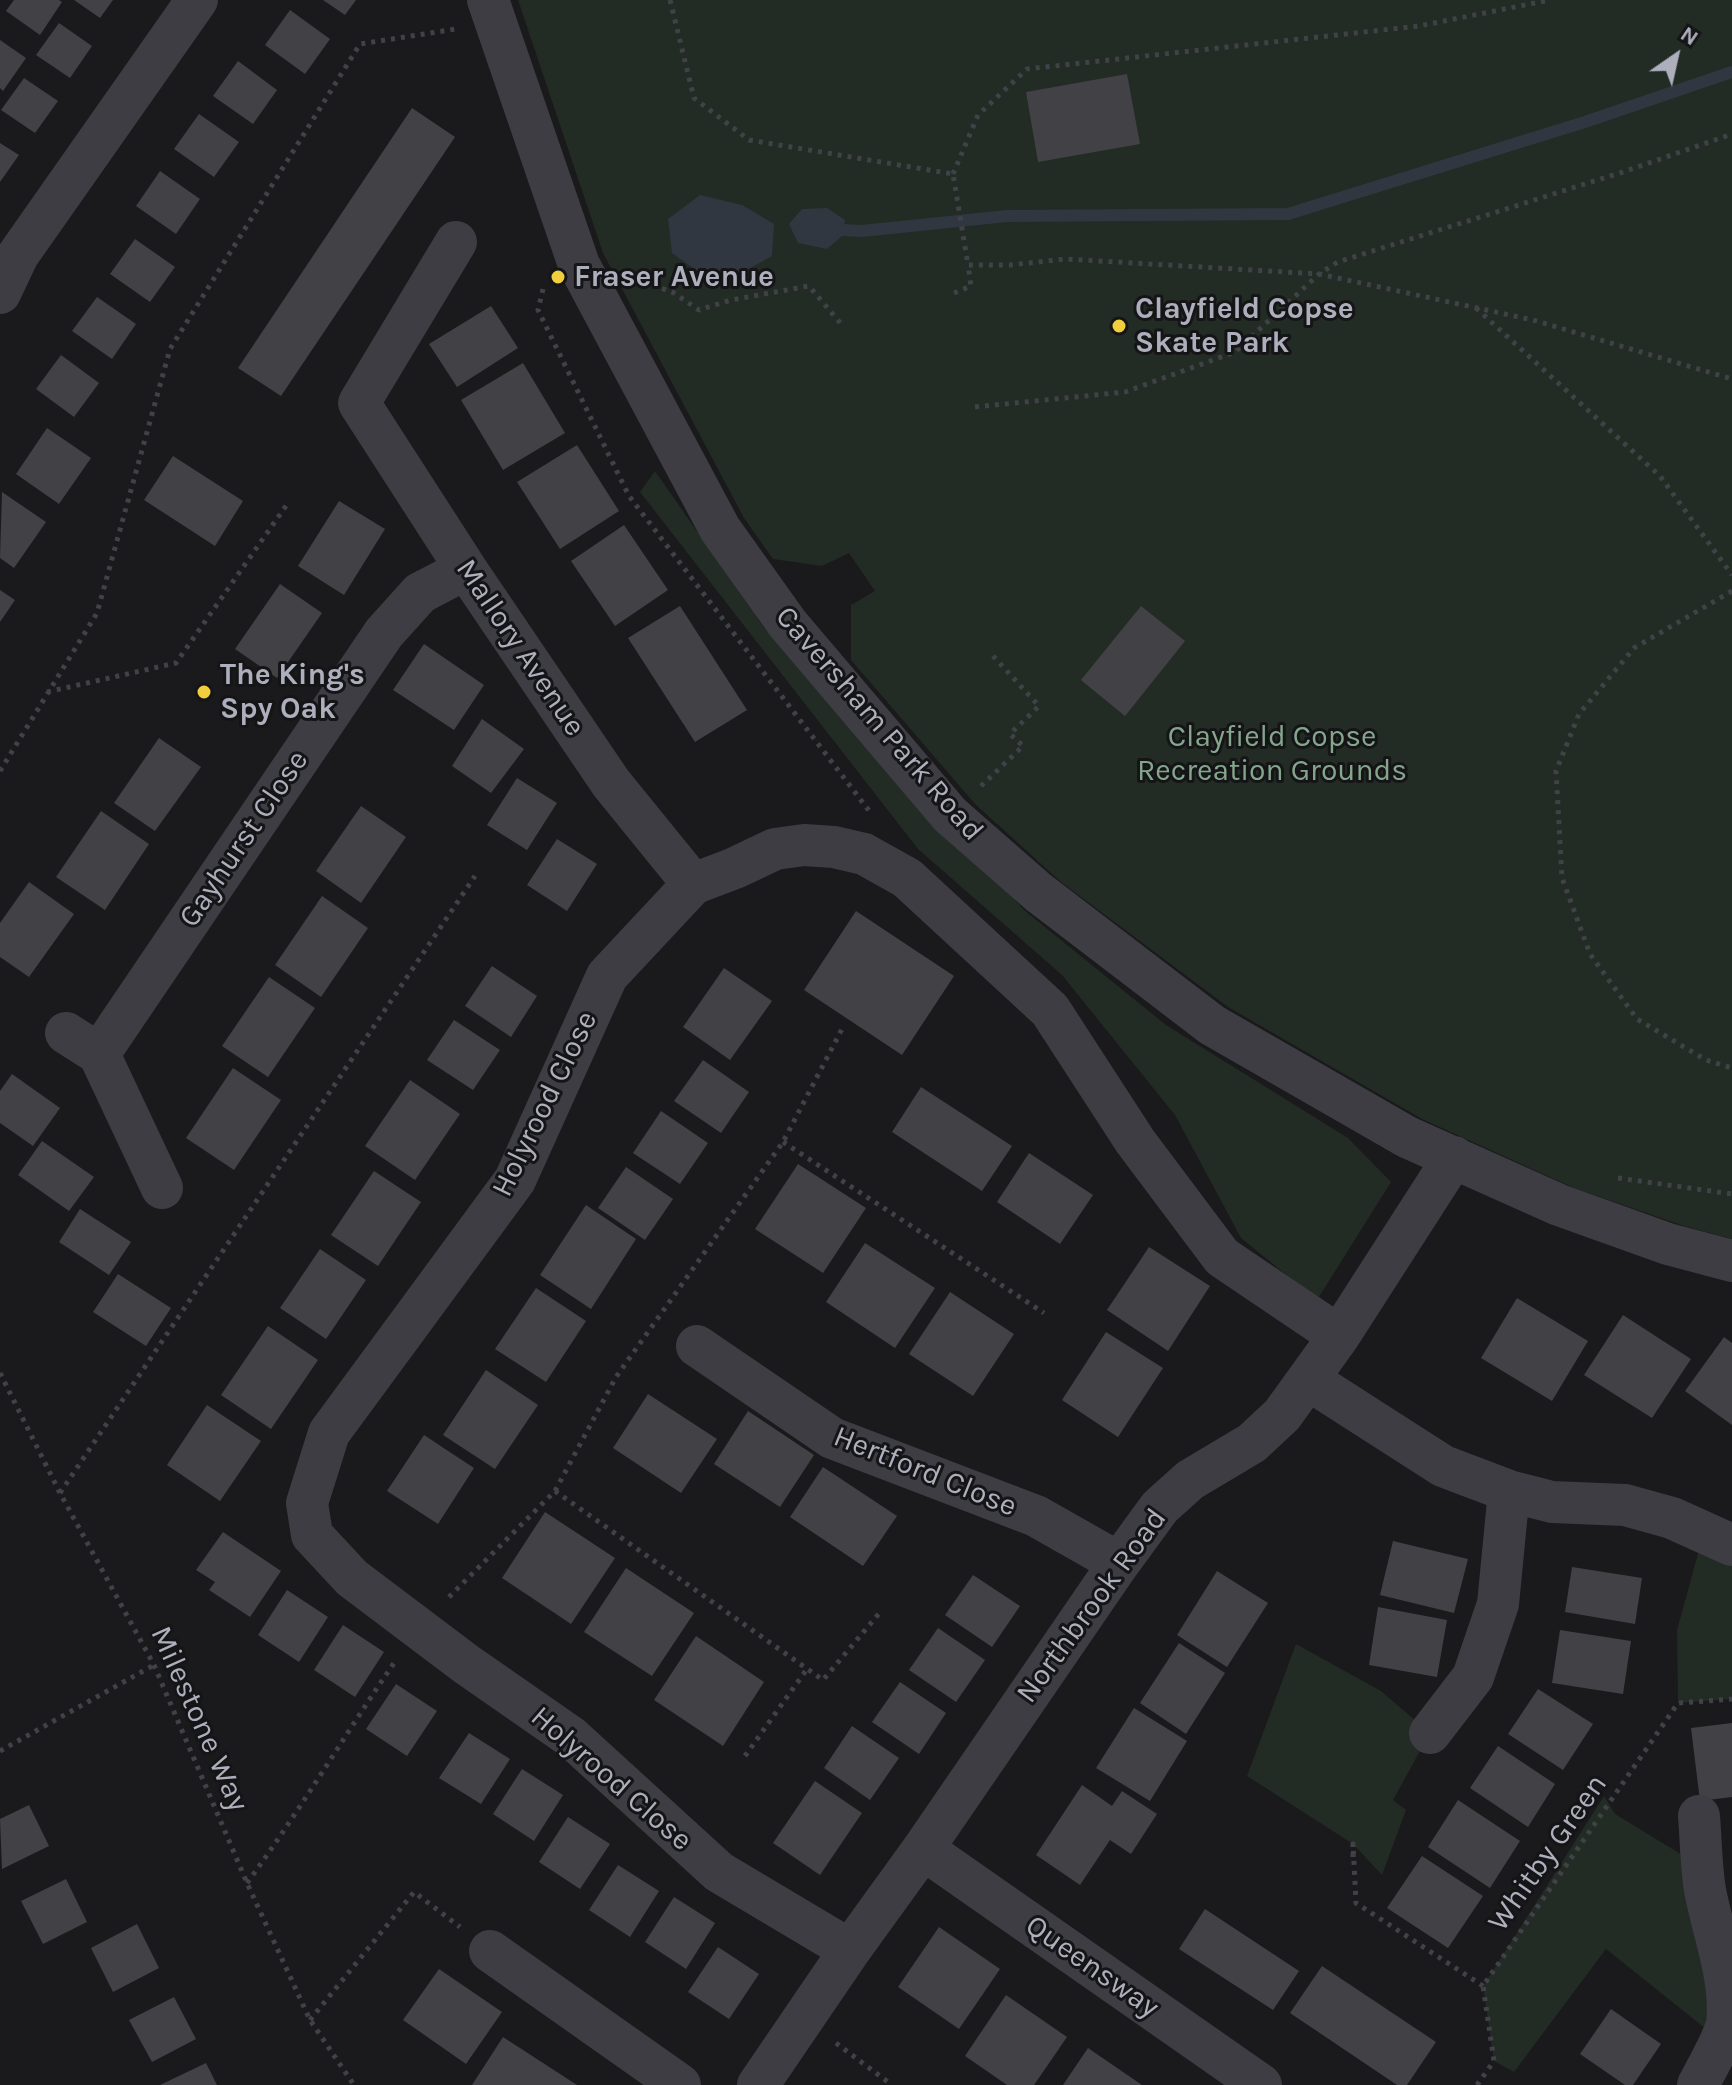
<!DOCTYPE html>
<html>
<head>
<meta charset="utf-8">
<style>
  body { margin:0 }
  #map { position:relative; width:1732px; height:2085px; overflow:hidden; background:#1a1a1c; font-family:Karla,sans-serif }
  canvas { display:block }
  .north { position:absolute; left:1636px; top:16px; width:80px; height:80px; -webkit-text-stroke:6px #151517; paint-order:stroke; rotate:34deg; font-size:22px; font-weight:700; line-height:32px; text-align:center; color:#adafbc }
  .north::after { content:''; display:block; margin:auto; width:28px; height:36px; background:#adafbc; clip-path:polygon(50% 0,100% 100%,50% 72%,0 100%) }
</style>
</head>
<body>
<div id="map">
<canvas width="1732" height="2085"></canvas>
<div class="north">N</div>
</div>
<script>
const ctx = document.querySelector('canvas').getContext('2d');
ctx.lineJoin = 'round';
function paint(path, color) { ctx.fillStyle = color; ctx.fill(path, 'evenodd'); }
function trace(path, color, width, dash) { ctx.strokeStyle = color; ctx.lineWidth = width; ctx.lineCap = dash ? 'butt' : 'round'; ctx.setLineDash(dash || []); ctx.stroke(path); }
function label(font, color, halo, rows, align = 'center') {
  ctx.font = font + ' Karla,sans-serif'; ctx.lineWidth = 6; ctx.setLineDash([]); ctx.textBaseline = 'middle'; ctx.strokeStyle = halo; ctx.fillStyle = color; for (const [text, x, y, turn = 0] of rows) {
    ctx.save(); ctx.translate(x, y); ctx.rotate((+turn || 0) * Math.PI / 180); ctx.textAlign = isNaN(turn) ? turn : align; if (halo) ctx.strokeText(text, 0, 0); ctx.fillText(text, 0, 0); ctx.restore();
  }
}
paint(new Path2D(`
  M518,0H1732V1239L1684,1226L1574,1188L1422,1119L1228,1007L1061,882L975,804L851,660V605L875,591L849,553L822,566L773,559L744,518L603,253Z
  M655,471L765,629L937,811L1024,910L1166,1025L1348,1138L1391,1182L1317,1300L1241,1238L1175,1115L1062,975L918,849L640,492Z
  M1704,1532L1732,1545V1699L1678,1703L1677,1630Z
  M1296,1644L1381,1691L1430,1733L1393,1800L1406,1810L1382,1875L1353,1844L1247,1776Z
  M1604,1796L1615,1814L1692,1861L1721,2041L1606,1949L1514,2072L1494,2061L1483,1986Z`), '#222b24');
paint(new Path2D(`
  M700,195L742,205L774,224L772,256L738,275L700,273L672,253L668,219Z
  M827,208L845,220L842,236L827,249L798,243L789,224L802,209Z`), '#303741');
trace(new Path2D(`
  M843,230L862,231L1007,216L1288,214L1585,122L1732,72`), '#303741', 12);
paint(new Path2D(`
  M14,0H59L62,2L40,35L6,11Z
  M74,0H113L100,18Z
  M323,0H356L345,15Z
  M290,10L330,39L305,74L265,45Z
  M59,23L92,46L70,78L36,55Z
  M0,40L26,58L3,91L0,88Z
  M238,61L277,90L253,124L213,96Z
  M1127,74L1140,144L1038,162L1026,92Z
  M24,78L58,101L35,133L1,110Z
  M412,108L455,137L281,396L238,368Z
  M199,114L239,142L214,177L174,149Z
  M0,143L19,155L0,182Z
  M160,171L200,199L176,234L136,206Z
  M135,239L175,267L150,302L110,274Z
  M97,297L136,324L112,359L72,331Z
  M491,306L518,348L457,387L429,344Z
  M61,355L99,383L74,417L36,389Z
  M523,363L565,433L503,470L461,400Z
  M47,428L91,458L59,504L16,474Z
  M577,445L619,511L560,549L517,482Z
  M173,456L243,501L215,546L144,500Z
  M2,492L46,522L14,568L0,558Z
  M339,501L385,529L344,595L298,566Z
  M624,525L668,590L615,626L571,561Z
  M280,584L322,613L277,678L235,649Z
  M0,590L15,600L0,622Z
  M680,606L747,710L695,742L628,638Z
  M1141,606L1185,641L1125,716L1081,680Z
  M424,644L484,685L454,730L393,690Z
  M482,719L524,749L491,793L452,766Z
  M159,738L201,767L155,831L114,803Z
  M517,778L557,803L527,850L487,825Z
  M361,806L406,837L361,903L316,871Z
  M101,811L149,844L105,910L56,877Z
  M557,839L597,864L567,911L527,885Z
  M29,882L74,914L29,977L0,957V923Z
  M322,896L368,928L321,997L275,965Z
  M856,911L954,976L902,1055L804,990Z
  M492,966L537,996L511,1037L465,1006Z
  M724,968L772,1001L730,1060L683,1027Z
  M269,977L315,1008L268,1077L222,1046Z
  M454,1020L500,1050L473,1090L427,1060Z
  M703,1060L749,1092L721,1133L674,1101Z
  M233,1068L281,1100L234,1170L186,1138Z
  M12,1074L60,1108L33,1146L0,1123V1091Z
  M410,1080L460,1114L415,1180L365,1146Z
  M921,1087L1012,1146L982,1191L892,1132Z
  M661,1111L708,1143L680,1184L633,1153Z
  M42,1141L94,1177L69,1211L18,1175Z
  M1029,1153L1093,1195L1060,1244L997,1202Z
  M798,1164L866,1208L823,1273L755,1229Z
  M626,1167L673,1199L645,1240L598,1208Z
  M374,1171L421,1202L378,1266L331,1235Z
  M586,1205L636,1239L591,1309L540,1275Z
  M80,1209L131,1242L109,1275L59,1242Z
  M865,1243L935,1288L895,1348L826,1302Z
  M1149,1247L1210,1286L1168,1351L1107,1310Z
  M320,1249L366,1280L326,1339L280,1308Z
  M118,1274L171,1308L146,1346L93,1312Z
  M536,1288L586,1321L546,1382L495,1349Z
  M950,1292L1014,1334L973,1396L909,1354Z
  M1517,1298L1588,1341L1552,1401L1481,1358Z
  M1623,1315L1691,1359L1652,1418L1584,1375Z
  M268,1326L318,1360L271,1429L221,1395Z
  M1106,1332L1163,1368L1118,1437L1062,1400Z
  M1724,1337L1732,1343V1425L1685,1391Z
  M486,1370L538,1405L495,1469L443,1435Z
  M648,1394L717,1439L681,1493L613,1448Z
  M207,1405L261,1441L220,1501L167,1465Z
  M748,1411L814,1455L780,1507L714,1464Z
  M424,1435L474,1468L438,1524L387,1491Z
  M823,1467L897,1516L863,1566L790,1517Z
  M545,1512L615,1558L571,1624L502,1578Z
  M223,1532L281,1571L250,1617L209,1590L215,1582L196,1570Z
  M1393,1541L1468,1559L1454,1613L1380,1595Z
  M1572,1567L1642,1578L1635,1624L1565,1612Z
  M626,1568L694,1613L652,1676L584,1632Z
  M1217,1571L1268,1603L1227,1667L1177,1635Z
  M973,1575L1020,1606L992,1647L945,1615Z
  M287,1590L328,1617L299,1662L258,1635Z
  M1378,1607L1447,1620L1437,1677L1369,1665Z
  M343,1625L384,1652L355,1697L314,1670Z
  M938,1628L985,1660L956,1702L909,1670Z
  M1560,1630L1631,1641L1623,1694L1552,1683Z
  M696,1636L764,1682L723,1746L654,1700Z
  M1179,1643L1225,1673L1186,1734L1140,1703Z
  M900,1682L946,1713L919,1754L872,1722Z
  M396,1684L437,1711L407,1756L366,1729Z
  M1538,1689L1593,1724L1563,1770L1508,1734Z
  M1134,1708L1187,1741L1150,1801L1096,1768Z
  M1732,1723V1797L1700,1801L1691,1728Z
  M852,1726L899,1758L870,1800L824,1768Z
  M469,1733L510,1759L481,1804L439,1778Z
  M1498,1746L1555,1784L1528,1827L1470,1788Z
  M522,1769L563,1795L534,1841L493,1814Z
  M815,1781L862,1813L820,1875L773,1843Z
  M1082,1785L1112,1806L1122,1791L1157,1814L1131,1854L1110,1840L1080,1885L1036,1855Z
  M1458,1800L1520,1841L1490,1888L1428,1847Z
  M29,1805L49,1846L2,1869L0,1819Z
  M568,1817L610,1844L580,1889L539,1862Z
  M1422,1856L1483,1896L1448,1948L1387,1908Z
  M618,1865L659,1891L630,1937L589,1910Z
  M66,1879L87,1922L43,1944L21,1901Z
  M674,1897L715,1923L686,1969L645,1942Z
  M1205,1909L1299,1971L1273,2010L1179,1949Z
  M137,1924L159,1968L113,1992L91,1948Z
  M939,1927L1000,1969L959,2029L898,1987Z
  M718,1947L759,1974L729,2019L688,1992Z
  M1322,1966L1436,2042L1407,2085H1397L1290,2013Z
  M439,1969L502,2012L466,2064L403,2020Z
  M1006,1995L1067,2037L1034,2085H1007L965,2056Z
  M174,1997L196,2039L152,2062L129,2020Z
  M1611,2009L1661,2044L1633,2085H1625L1580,2054Z
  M503,2037L577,2085H472Z
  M1088,2048L1142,2085H1063Z
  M206,2063L217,2085H160Z`), '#424246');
trace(new Path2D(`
  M670,0L694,98L749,140L953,174L968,265H1010L1066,259L1319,274L1533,320L1732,379
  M953,174L978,115L1027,69L1419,26L1550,0
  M634,278L674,293L699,310L731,300L809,286L842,325
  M543,289L538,310L629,496L870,812
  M954,293L971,286L968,265
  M1476,308L1660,476L1732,575
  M975,407L1125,392L1235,352L1319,274L1338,262L1623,172L1732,134
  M1732,591L1634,648L1579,714L1556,771L1562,878L1590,954L1637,1019L1706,1060L1732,1068
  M47,692L176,663L288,503
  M0,771L97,613L170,349L360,44L456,29
  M981,786L1023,746L1010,734L1039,706L993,656
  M783,1142L1044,1313
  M1618,1178L1732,1194
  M0,1373L60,1493L154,1665L247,1883L310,2020L354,2085
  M555,1491L823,1680L882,1610
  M60,1493L475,876
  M449,1597L555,1491L616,1377L783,1142L842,1029
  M0,1751L154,1665
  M745,1756L807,1669
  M1353,1857V1844L1356,1903L1483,1986
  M247,1883C299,1812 344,1736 394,1663
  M310,2020L414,1892L460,1927
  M836,2043L892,2085
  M1477,2085L1494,2061L1483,1986L1678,1703L1732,1699`), '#414248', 5, [4, 6]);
trace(new Path2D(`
  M488,0L579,265L720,529L787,623L950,815L1038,892L1212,1025L1407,1137L1559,1205L1668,1244L1732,1261
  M456,242L359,403L466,569L611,783L693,884
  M0,293L18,255L197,0
  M66,1033L99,1054L162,1188
  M99,1054L384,633L420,593L466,569
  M697,1346L832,1438L1036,1516L1119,1563
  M1309,1380L1443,1466L1509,1491L1552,1502L1625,1505L1672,1518L1732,1545
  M1430,1733L1473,1677L1498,1604L1509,1491
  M923,1849L1261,2085
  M850,1950L719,1872L571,1737L466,1664L352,1578L312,1535L307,1503L329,1433L515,1180L607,976L693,884L735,868L775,849L804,845L834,847L864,854L907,878L1050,1010L1135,1141L1222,1257L1339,1336
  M490,1951L680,2085
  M758,2085L850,1950L923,1849L1119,1563L1160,1507L1190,1480L1252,1443L1282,1415L1339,1336L1454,1157
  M1698,2085C1708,2065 1721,2045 1727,2024C1732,1979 1713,1933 1705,1890C1701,1866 1701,1840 1699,1816`), '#3d3d43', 42);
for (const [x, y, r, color] of [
  [558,277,8,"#f0ce3e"],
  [1119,326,8,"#f0ce3e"],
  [204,692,8,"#f0ce3e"]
]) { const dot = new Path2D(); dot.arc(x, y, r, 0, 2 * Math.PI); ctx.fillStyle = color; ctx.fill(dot); trace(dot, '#151517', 3); }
label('bold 30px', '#adafbc', '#151517', [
  ["Fraser Avenue",574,277],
  ["Clayfield Copse",1135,309],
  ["Skate Park",1135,343],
  ["The King's",220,675],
  ["Spy Oak",220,709]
], 'left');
label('30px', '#adafbc', '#151517', [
  ["Mallory Avenue",520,648,56],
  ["Caversham Park Road",879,724,49],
  ["Gayhurst Close",244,839,-56],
  ["Holyrood Close",545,1104,-64],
  ["Hertford Close",925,1472,22],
  ["Northbrook Road",1092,1606,-54],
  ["Milestone Way",199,1719,66],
  ["Holyrood Close",611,1779,41],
  ["Whitby Green",1548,1853,-55],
  ["Queensway",1092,1967,35]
]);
label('30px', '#84a68b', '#151517', [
  ["Clayfield Copse",1272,737],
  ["Recreation Grounds",1272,771]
]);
</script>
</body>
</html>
